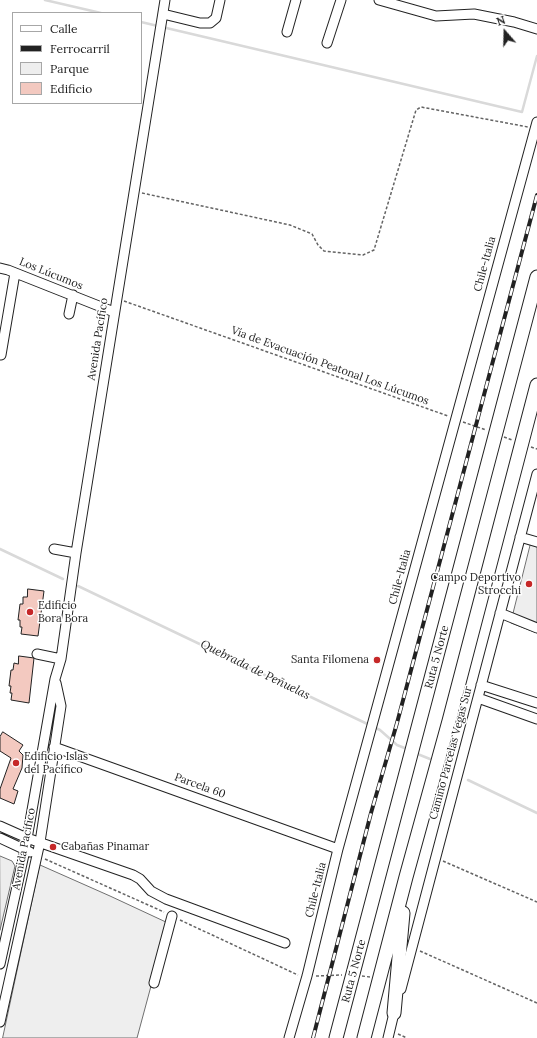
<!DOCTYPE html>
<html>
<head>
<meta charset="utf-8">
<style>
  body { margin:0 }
  #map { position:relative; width:537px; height:1038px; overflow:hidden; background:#fff; font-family:Lora,serif }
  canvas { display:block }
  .legend { position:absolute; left:12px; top:12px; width:130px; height:92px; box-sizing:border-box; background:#fff; border:1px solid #a7a7a7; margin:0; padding:5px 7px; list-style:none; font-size:12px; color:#222 }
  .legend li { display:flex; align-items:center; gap:8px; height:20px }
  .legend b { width:20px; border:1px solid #a7a7a7 }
  .north { position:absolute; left:485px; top:12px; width:40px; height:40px; -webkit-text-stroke:3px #fff; paint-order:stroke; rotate:340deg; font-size:11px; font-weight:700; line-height:16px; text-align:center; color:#222 }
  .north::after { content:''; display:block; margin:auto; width:14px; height:18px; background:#222; clip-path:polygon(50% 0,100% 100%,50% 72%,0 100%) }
</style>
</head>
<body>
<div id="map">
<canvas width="537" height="1038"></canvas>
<ul class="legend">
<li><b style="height:5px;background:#fff"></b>Calle</li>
<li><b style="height:5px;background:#222"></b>Ferrocarril</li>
<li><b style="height:11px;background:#eee"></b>Parque</li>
<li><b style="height:11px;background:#f3c9c0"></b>Edificio</li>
</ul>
<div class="north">N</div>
</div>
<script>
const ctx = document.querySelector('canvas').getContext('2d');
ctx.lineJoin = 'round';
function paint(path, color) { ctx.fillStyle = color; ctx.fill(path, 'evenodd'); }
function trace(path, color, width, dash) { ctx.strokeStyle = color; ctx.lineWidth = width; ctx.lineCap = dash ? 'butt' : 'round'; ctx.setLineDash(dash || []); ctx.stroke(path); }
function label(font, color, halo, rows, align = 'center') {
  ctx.font = font + ' Lora,serif'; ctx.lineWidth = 3; ctx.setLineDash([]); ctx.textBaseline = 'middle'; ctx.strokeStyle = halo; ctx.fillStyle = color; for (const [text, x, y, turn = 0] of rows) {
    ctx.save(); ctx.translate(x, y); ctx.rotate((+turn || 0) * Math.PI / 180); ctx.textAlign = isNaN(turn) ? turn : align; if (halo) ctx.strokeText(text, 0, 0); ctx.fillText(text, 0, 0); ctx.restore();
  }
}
const green = new Path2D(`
  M531,543L537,545V633L511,623Z
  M40,865L110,896L168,923L137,1038H3Z`);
paint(green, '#eee');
trace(green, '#6f6f6f', 1);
const parking = new Path2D(`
  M0,856L12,861L15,866L0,930Z`);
paint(parking, '#ededed');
trace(parking, '#6f6f6f', 1);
trace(new Path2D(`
  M45,0L101,13
  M141,22L522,112L537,56
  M0,549L63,579
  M78,586L380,730L397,745L407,749
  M415,753L430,759
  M468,780L537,813`), '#d9d9d9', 2.5);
const building = new Path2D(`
  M28,589L44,591L38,636L21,634L22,627H20V620H18L20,604H23V597H27Z
  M19,656L34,658L29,703L11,700L12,693H10L11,686H9L11,670H13L14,663L18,664Z
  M3,732L23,745L19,751L23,755L22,768L13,789L18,791L14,804L0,798V789L11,758L0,751V737Z`);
paint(building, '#f3c9c0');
trace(building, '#222', 1);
const minor = new Path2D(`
  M379,0L436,16L474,14L514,22L537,29
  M163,14L200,23H210L216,18L220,0
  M287,32L296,0
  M327,43L341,0
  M0,268L8,270L114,312
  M69,314L73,295
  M1,355L15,273
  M520,537L537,542
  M54,549L76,553
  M500,613L537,628
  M37,654L61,659
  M481,685L537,703
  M478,698L537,719
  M54,747L338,849
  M0,826L27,838L133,875L140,879L151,891L166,899L285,943
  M0,838L30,852
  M0,964L25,850L55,679L61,659L76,553L165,0
  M154,983L172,916
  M401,989L537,474
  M0,1022L40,842L61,706L56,683
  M289,1038L307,976L338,849L371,729L537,122
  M388,1038L395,1009`);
const highway = new Path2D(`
  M394,1013L403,913
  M336,1038L537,277
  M364,1038L406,877L449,721L537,385`);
trace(minor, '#222', 11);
trace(highway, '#222', 15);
trace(new Path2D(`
  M142,193L290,225L312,234L318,245L324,251L363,255L374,250L416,110L421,107L528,127
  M124,301L448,416
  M463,422L486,430
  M504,437L512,440
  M531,447L537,449
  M45,859L164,912
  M443,861L537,902
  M180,920L298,975
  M420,951L537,1003
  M316,976L342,975
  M362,976L370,977
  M398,1034L407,1038`), '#646464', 1.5, [3, 2]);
trace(minor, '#fff', 9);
trace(highway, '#fff', 13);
const rail = new Path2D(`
  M313,1038L371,813L397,723L537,195`);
trace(rail, '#222', 4);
trace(rail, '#fff', 2.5, [8]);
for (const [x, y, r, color] of [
  [529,584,4,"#c62828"],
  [30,612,4,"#c62828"],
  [377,660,4,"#c62828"],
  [16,763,4,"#c62828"],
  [53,847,4,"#c62828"]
]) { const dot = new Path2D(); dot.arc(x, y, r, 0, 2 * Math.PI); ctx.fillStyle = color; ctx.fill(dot); trace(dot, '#fff', 1.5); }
label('11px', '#222', '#fff', [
  ["Chile-Italia",485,264,-75],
  ["Los Lúcumos",51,274,22],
  ["Avenida Pacífico",98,339,-81],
  ["Vía de Evacuación Peatonal Los Lúcumos",330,366,20],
  ["Chile-Italia",400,577,-75],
  ["Ruta 5 Norte",437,657,-75],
  ["Camino Parcelas Vegas Sur",451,753,-75],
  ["Parcela 60",200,786,20],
  ["Avenida Pacífico",24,849,-79],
  ["Chile-Italia",316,890,-76],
  ["Ruta 5 Norte",354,971,-75]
]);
label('11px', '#222', '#fff', [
  ["Campo Deportivo",521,578,"right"],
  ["Strocchi",521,591,"right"],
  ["Edificio",38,606],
  ["Bora Bora",38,619],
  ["Santa Filomena",369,660,"right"],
  ["Edificio Islas",24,757],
  ["del Pacífico",24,770],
  ["Cabañas Pinamar",61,847]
], 'left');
label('italic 12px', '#222', '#fff', [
  ["Quebrada de Peñuelas",255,670,26]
]);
</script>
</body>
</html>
